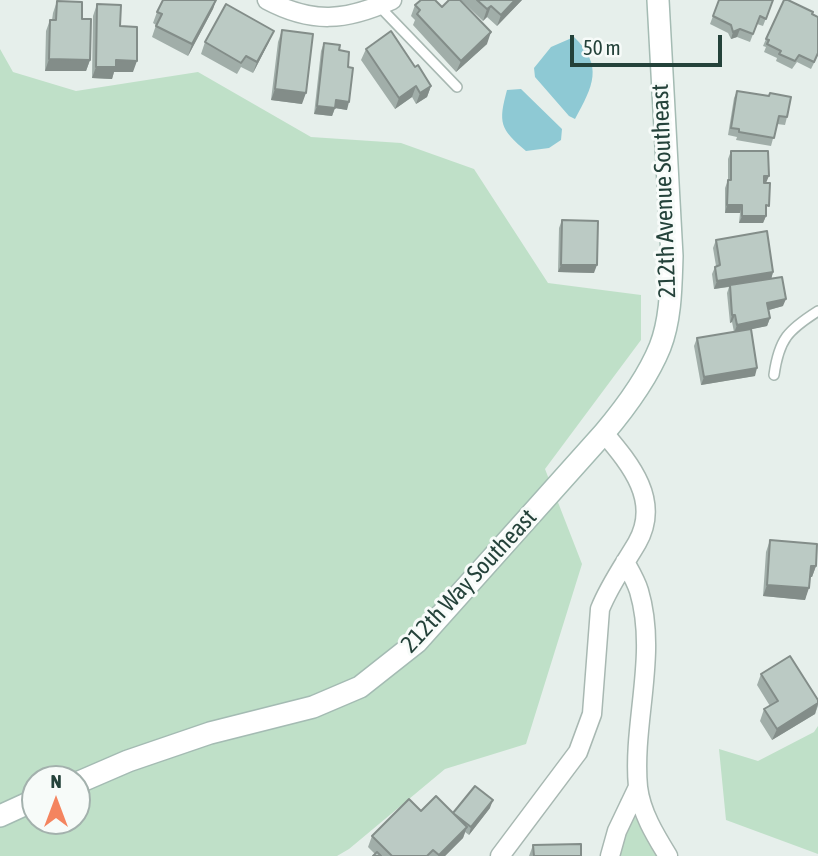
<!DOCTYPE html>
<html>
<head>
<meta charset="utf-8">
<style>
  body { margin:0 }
  #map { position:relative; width:818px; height:856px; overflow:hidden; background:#e6efeb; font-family:"Asap Condensed",sans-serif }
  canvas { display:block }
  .north { position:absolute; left:21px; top:765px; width:70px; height:70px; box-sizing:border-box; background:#f7fbf9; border:2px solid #a3b1ad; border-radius:50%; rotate:0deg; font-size:19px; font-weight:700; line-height:28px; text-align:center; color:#24423a }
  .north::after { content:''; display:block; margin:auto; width:24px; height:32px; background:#f4845f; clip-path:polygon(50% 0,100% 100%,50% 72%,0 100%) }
  .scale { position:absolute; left:570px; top:35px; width:152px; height:32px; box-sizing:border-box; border:4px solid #24423a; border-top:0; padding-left:9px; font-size:21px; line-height:24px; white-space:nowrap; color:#24423a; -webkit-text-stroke:5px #f7fbf9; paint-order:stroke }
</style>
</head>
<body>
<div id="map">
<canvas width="818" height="856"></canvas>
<div class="north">N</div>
<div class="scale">50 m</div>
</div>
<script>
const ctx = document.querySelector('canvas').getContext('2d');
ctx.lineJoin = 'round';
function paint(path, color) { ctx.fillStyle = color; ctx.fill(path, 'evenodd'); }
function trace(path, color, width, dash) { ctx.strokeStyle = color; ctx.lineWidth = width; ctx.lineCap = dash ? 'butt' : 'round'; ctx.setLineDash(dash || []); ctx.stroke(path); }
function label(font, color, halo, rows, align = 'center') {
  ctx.font = font + ' "Asap Condensed",sans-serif'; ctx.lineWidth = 6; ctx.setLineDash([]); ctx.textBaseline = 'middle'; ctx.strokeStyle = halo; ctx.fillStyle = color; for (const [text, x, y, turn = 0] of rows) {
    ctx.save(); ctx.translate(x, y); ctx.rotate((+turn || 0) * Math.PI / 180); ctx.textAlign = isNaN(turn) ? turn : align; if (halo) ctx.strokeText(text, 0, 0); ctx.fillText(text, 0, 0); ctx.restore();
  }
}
paint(new Path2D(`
  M0,49L13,72L76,91L198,72L311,137L401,143L474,169L548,283L641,295V340L545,469L582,564L526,744L445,769L349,849L337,856H0ZM35,779H77V821H35Z
  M818,726V854L726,820L719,749L758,761L814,732Z
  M621,798L663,856H601Z`), '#bfe0c8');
paint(new Path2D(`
  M574,37C604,66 593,86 575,119L569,116L535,77L534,68L551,47Z
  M521,89L562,129L561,140L549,148L526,151C500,129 498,123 507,90Z`), '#8ec9d4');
const lane = new Path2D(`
  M379,6L457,87
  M774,375C779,339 788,330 818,311`);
const street = new Path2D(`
  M267,0C312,24 346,21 392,0
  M625,562C630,571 636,581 639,591C658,655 632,723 638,787C641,812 655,835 668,856
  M500,856L578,752L592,714L600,609C609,586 624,565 637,543C661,501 631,465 604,433
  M610,856L617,831L638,787`);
const secondary = new Path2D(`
  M77,783L128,761L210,733L313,707L360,687L417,642L604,433C626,407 647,379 660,347C671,319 671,286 672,256L658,0
  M0,816L35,800`);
trace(lane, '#a8b8b2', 12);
trace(street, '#a8b8b2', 21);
trace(secondary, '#a4bbb3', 24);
trace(lane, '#fff', 9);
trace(street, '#fff', 18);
trace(secondary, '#fff', 21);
paint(new Path2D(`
  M216,0L213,9L188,56L152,37L156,25L153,23L157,12Z
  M461,0H522L497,26L487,17L483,21Z
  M719,0H773L763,26L757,24L750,42L737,37L731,39L728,33L710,24Z
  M57,1L82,19L90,60L86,71H45L46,31L50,20H52L53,13Z
  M97,4L120,26L133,72H114L112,79L92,78L93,16Z
  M415,5L442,7L487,44L456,72L413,25L415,20L411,16Z
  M812,14L818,17V55L811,69L797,62L792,69L776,61L777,58L764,52L766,47L763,46L766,39Z
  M282,30L302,104L271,100L278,42Z
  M205,42H269L253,73L241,67L237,74L201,54Z
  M324,43L339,50L348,67L347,110L335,108L332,116L314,114L321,51Z
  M366,49L415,67L431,86L427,97L416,104L412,97L395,109L361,60Z
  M737,91L787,117L785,125L777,124L771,146L736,140L737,137L728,135L734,98Z
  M731,151L766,183V216L763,223H739L740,213H725V188L728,180V159Z
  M562,220L594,273L558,272L559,228Z
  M716,240L773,272L771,279L783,306L769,310L770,318L767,326L751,329L755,376L701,385L694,346L697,338L734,332L732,322L730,323L727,293L729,287L714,289L712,274L715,267L716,266L713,248Z
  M770,540L816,566L812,577H810L805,600L763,596L766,552Z
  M761,674L818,700V706L815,714L772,740L760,721L764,709L770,706L757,685Z
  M490,808L469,835L465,832L463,838L445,856H373L375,854L368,847L372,836L421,811L453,813Z
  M533,845L581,856H529Z`), '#a1aea9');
paint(new Path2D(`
  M216,0L213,9L188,56L192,44Z
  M515,0H522L497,26L501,15Z
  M491,6L487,17L483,21L487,9Z
  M740,29L737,37L731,39L733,32Z
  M274,31L269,42L253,73L257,62Z
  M491,32L487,44L456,72L461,61Z
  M49,59L90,60L86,71H45Z
  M116,60L137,61L133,72H114L112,79L92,78L96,67Z
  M416,86L412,97L395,109L399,98Z
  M431,86L427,97L416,104L420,93Z
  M275,89L306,93L302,104L271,100Z
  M336,100L349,102L347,110L335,108L332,116L314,114L317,106Z
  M764,176H769L766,183H761Z
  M727,205H742L740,213H725Z
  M742,216H766L763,223H739Z
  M561,265H597L594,273L558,272Z
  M773,272L771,280L714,289L717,281Z
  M786,299L783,306L765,311L767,303Z
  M732,315H735L732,322L730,323Z
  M770,318L767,326L734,333L737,325Z
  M757,368L755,376L701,385L704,377Z
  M811,566H816L812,577H807Z
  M767,585L809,588L805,600L763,596Z
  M818,703L815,714L772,740L777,729Z
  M493,800L490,808L469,835L471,827Z
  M467,827L463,838L445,856H438Z`), '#838d89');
const building = new Path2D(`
  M163,0H216L192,44L156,26L162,14L157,12Z
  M421,0H435L442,7L449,0H460L491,32L461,61L417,14L420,10L415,5Z
  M477,0H515L501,15L491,6L487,9Z
  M719,0H773L766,19L760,16L753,34L740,29L733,32L731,25L713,16Z
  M784,0H788L813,12L812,14L818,17V53L814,62L799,55L795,61L779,54L781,51L767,44L769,40L766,39Z
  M57,1L82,2V19H91L90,60L49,59L50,20H56Z
  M97,4L121,5L120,26L137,27V61L116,60V67H96Z
  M226,4L274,31L257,62L246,56L241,63L205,42Z
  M282,30L313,34L306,93L275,89Z
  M391,31L415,67L418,65L431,86L420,93L416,86L399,98L366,49Z
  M324,43L340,45L339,50L349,52L348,67L353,68L349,102L336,100L335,108L317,106Z
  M737,91L769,96L770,93L791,97L787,117L779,116L774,138L739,132V129L731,128Z
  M731,151H768L769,176H764V183H770L769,206L766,205V216H742V205H727L728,180H731Z
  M562,220L598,221L597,265H561Z
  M767,231L773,272L717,281L715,267L720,265L716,240Z
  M782,277L786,299L767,303L770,318L737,325L735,315H732L730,285Z
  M751,329L757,368L704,377L697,338Z
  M770,540L817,544L816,566H811L809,588L767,585Z
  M790,656L818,700V703L777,729L764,709L778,701L761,674Z
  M475,786L493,800L471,827L453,813Z
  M436,796L467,827L439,855L433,850L427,856H392L372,836L409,799L421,811Z
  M581,844V856H534L533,845Z
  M377,852L381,856H373Z`);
paint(building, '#bbcac4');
trace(building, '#838d89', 2);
label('24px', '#24423a', '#f7fbf9', [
  ["212th Avenue Southeast",664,191,-92],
  ["212th Way Southeast",469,581,-47]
]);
</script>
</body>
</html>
